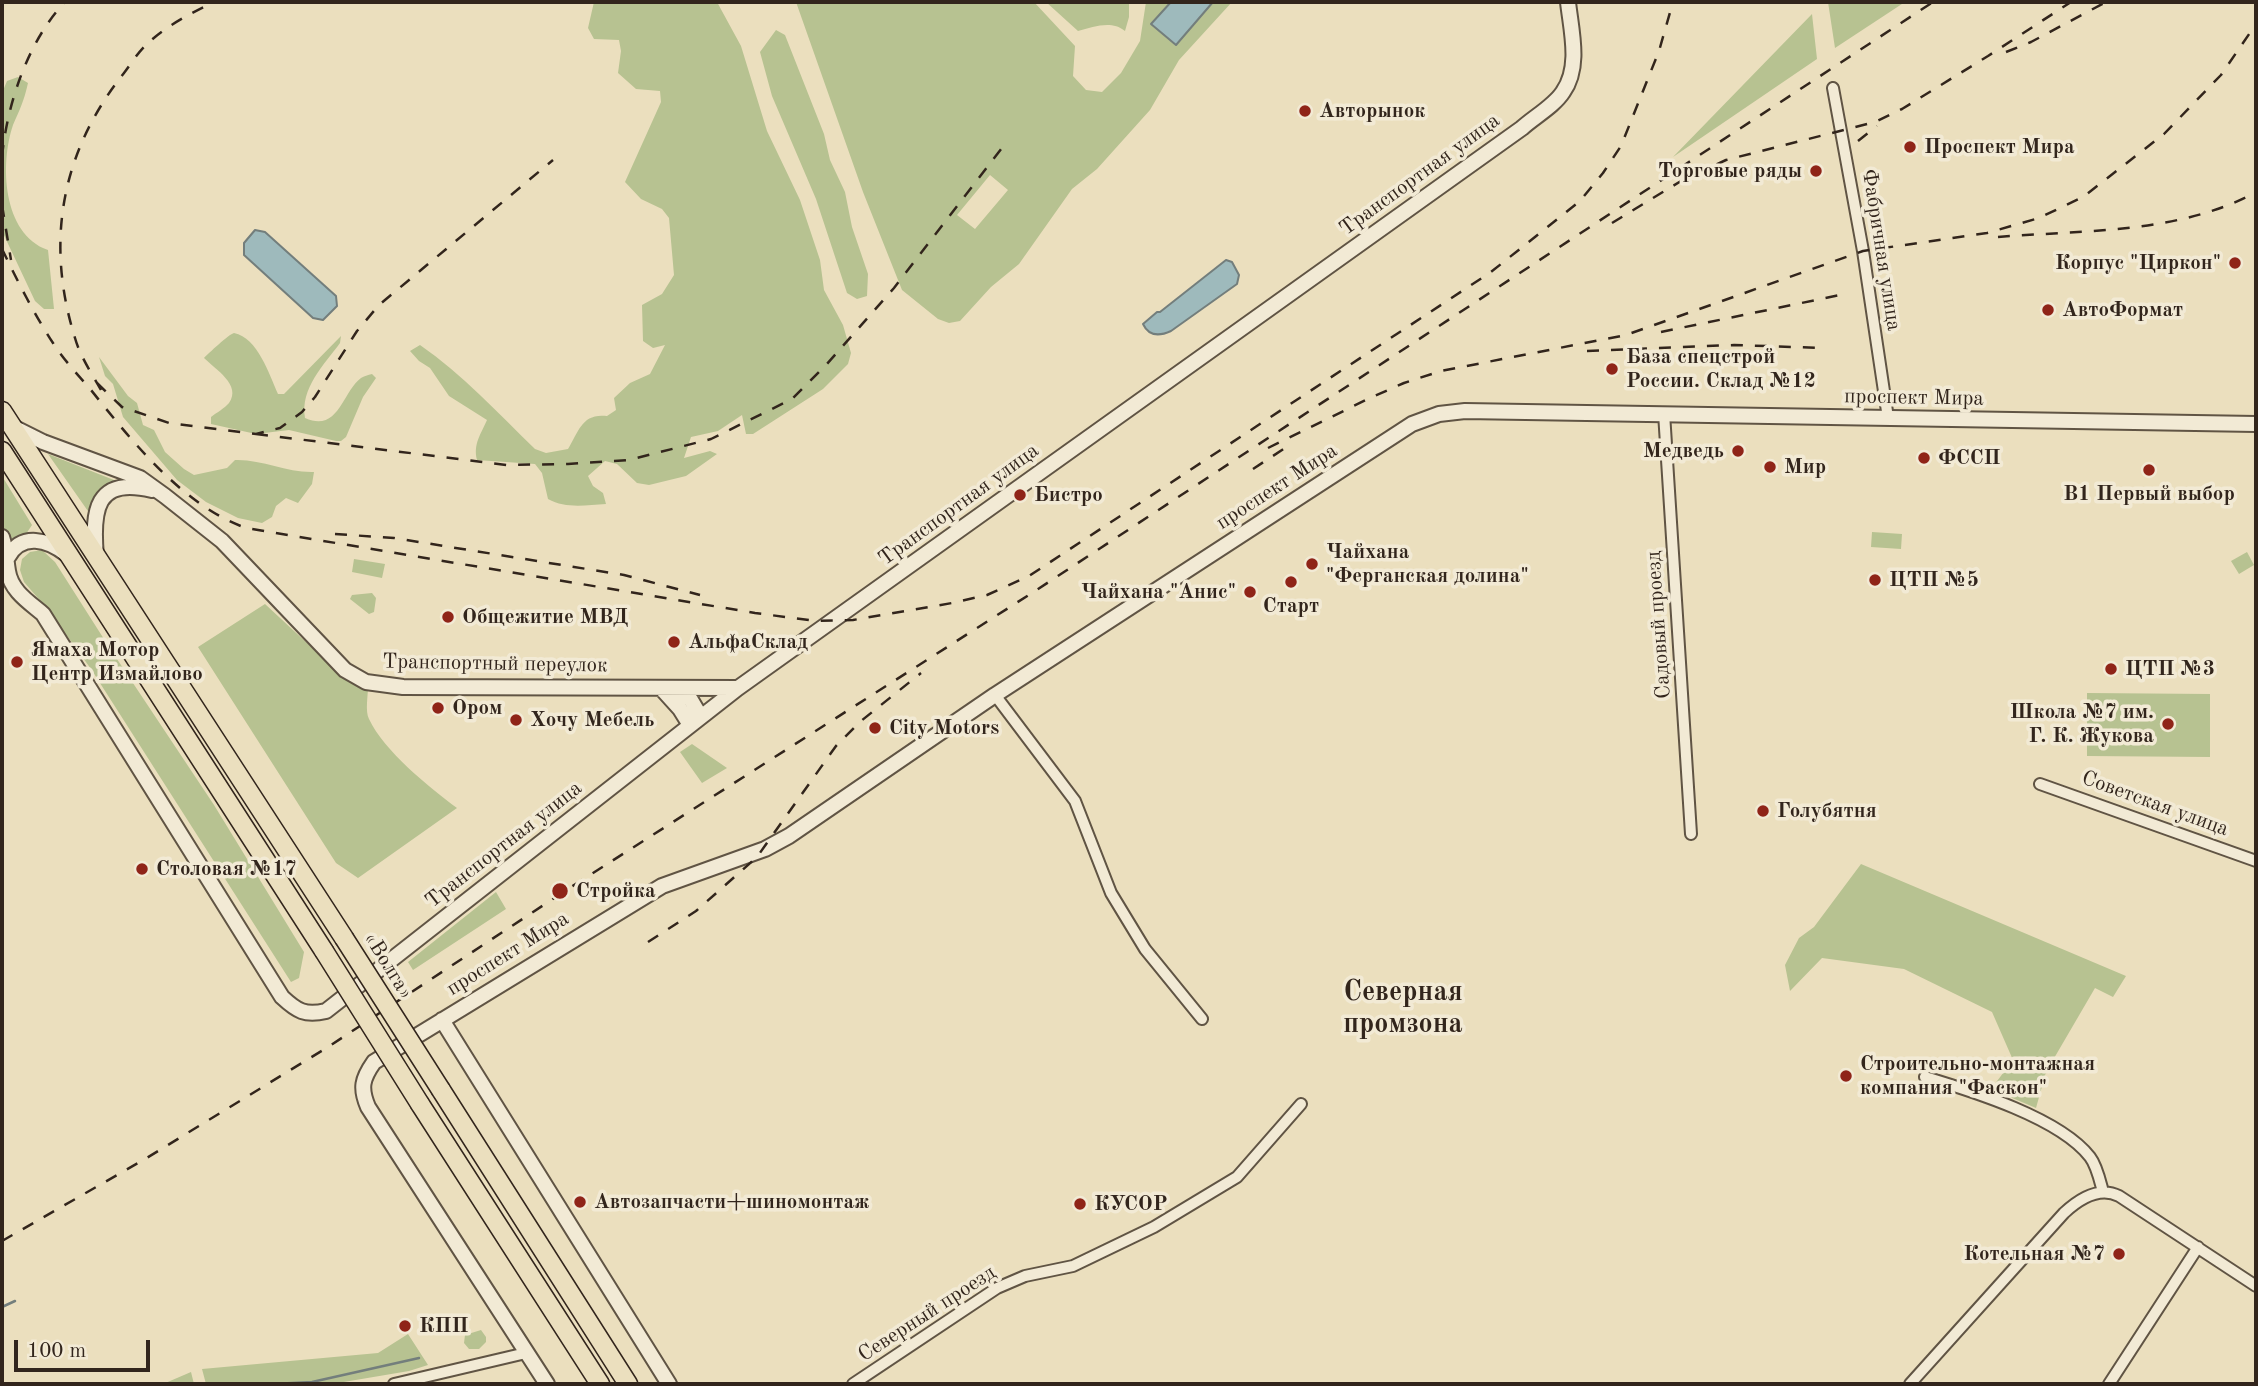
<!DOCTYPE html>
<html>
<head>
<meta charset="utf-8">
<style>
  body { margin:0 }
  #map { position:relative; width:2258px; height:1386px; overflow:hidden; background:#ebdfbe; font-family:"Old Standard TT",serif }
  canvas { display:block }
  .frame { position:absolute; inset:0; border:4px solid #32251c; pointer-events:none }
  .scale { position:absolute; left:14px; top:1340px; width:136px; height:32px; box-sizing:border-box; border:4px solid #32251c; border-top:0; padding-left:9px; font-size:21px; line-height:24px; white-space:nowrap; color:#32251c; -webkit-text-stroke:5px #f2ead5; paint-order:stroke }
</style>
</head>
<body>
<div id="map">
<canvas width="2258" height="1386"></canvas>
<div class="frame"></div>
<div class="scale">100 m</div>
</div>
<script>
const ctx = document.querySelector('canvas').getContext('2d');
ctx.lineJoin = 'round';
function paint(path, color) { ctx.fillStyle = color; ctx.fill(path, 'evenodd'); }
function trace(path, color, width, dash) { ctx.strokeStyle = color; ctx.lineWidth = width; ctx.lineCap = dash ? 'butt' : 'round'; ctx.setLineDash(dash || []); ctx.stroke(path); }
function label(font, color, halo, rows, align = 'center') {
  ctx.font = font + ' "Old Standard TT",serif'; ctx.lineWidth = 7; ctx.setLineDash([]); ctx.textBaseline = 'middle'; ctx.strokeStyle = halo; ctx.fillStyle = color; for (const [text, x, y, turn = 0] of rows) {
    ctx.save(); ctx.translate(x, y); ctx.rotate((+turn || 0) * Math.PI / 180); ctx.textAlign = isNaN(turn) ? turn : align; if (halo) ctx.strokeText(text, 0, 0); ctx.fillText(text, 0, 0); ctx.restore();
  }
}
paint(new Path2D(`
  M594,2H717L741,46L767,131L800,200L820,260L824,290L843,325L851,353L848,364L823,389L753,434H746L742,415L718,431L691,437L684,458L710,451L717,454L686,476L649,485L637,483L617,464L605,461L588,476L593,486L603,493L606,504C586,505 566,509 548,499L542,473L535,464L477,460C473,444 481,434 487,420L449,396L430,368L419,361L410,351L420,345C463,375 498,413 535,449L546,453L568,449C579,431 582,413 607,416L616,410L614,398L630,383L650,374L665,345L653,348L643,341L642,305L662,294L674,275L669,218L662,209L641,199L625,182L661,102L660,91L636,89L618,73L621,51L619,40L594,39L588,28Z
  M796,2H1034L1075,46L1073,76L1086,90L1102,92L1121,73L1140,41L1146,2H1171L1152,24L1176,45L1213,2H1232L1179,60L1150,110L1097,169L1072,189L1019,264L991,287L960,321L949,323L938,319L902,290L863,192ZM990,175L1008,190L975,229L957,215Z
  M1046,2L1129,4V17L1125,31C1111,20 1094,27 1078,31Z
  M1828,2H1905L1835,48Z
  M1812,14L1817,59L1673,157Z
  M776,30L785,35L824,134L830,160L845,192L852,227L868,274L867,296L857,299L847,293L816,199L772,96L760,52Z
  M18,77L28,83C24,101 20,109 13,125C0,163 2,234 48,250L54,309H44L35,301L2,231V93L7,81Z
  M234,333C258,338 269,374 278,394H284L341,336L340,343C324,365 300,388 305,418C339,433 342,392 361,378C364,376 368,375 372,374L376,378L363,397L346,437L341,441H336L289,430L256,434L211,424V417C216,413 225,408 229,403C242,385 215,369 204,358C208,354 229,334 234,333Z
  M99,357L128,396L137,403L143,425L154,430L165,452L184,469L194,475L227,468L235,460C262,459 287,473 314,472L312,484L298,503L286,498L276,506L272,517L262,523L238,518L206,502L177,480L123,417L113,384L105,376Z
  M48,454L119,482L90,514Z
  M2,476L32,525L24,537L8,545L2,526Z
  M1872,532L1902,534L1901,549L1871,547Z
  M42,550L55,562L109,647L214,805L304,952L299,978L291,982L91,669L49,611L24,582L20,570L22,559L30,552Z
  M2247,552L2254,565L2239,574L2231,561Z
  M354,559L385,564L382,578L352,572Z
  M372,593L376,598L374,612L369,614L350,599L352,595Z
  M265,604L337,671L368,687C368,696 365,711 369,719C384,751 429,787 457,808L358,878L336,863L198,647Z
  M2087,693L2210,694V757L2087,756Z
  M692,744L727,768L702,783L680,752Z
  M1861,864L2126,976L2113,997L2095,988L2046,1072L2036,1108L1991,1089L2013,1060L1992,1012L1904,969L1822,958L1790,991L1785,965L1799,938L1814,927Z
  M496,892L506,909L413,970L408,962Z
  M481,1330L486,1337V1342L479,1349H469L464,1343L465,1335Z
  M408,1334L428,1365L409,1371L332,1384H206L202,1369L378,1353Z
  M191,1372L194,1384H163Z`), '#b7c291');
const water = new Path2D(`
  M1171,2H1213L1176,45L1151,24Z
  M255,230L265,232L336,296L337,306L323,320L313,318L244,255V243Z
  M1226,260L1232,262L1239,275L1237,284L1171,331C1160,336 1149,337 1143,324L1157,312H1160Z`);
paint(water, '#9ebabc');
trace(water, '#737e7c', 2);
trace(new Path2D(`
  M2,1307L15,1301
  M273,1384L312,1382L419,1358`), '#737e7c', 2.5);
const minor = new Path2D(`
  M1833,88L1863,251L1888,418
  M1664,413L1691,834
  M995,695L1075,801L1111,893L1145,949L1202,1019
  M2040,784L2256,861
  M1925,1077C1972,1091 2060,1118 2090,1157C2097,1166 2100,1181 2103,1192
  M394,1384L526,1353
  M853,1384L997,1288L1025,1276L1073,1266L1154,1227L1237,1177L1301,1104
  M1910,1384L2064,1213C2079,1199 2099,1186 2119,1196L2256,1286
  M2109,1384L2198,1247`);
const tertiary = new Path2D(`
  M11,426L43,442L140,478L165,496L222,541L345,670L366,682L403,687L738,688
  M2,537C6,549 6,559 8,571C11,591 29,602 43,614L282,997C297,1011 305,1016 326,1011L738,688L1522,128C1534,117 1554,106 1563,92C1581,67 1571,30 1568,2
  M96,556C92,511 95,476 152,490
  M8,557C22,532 48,540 66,554
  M661,688L680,709L690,725
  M679,689L691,700L701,717
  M442,1020L669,1384
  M547,1384L368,1107C360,1088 362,1079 374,1062L662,886L765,849L789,836L995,695L1412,424L1439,414L1465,411L2256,424`);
const trunk = new Path2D(`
  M2,411L344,938
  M2,451L324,951
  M441,1090L628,1384
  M420,1104L600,1384`);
trace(minor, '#605444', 14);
trace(tertiary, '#605444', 18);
trace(trunk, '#32251c', 21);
trace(minor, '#f2ead5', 10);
trace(tertiary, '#f2ead5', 14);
trace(trunk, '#ebdfbe', 18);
trace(new Path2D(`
  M2006,52L2031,42L2106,2
  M1858,141L1877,126
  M2,157C7,104 28,41 65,2
  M2,205L11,260
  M1612,223L1681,181L1726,160L1875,122L1902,109L1988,56L2071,2
  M1998,237C2082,230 2180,234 2256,192
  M2,249C17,280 34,314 53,343C64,360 78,375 91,390C131,440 183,506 246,528L755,613L816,621L853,620L952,603L987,595L1029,576L1491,272L1580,201L1603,173L1621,146L1659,51L1673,2
  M1661,332L1845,294
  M1587,351L1734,345L1822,348
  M97,383L122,407L169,423L256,434L280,428L302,412L315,397L357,331L379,305L553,160
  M101,390C92,374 80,356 75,338C45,242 61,152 124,73C131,64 138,52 147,44C166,26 191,13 214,2
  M256,434L507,465L568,464L629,460L711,439L792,399L826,365L894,288L1005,144
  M1268,448L1370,398L1404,383L1441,371L1626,335L1863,251L1987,233L2039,218L2083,197L2164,134L2221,75L2256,24
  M1253,469L1285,448
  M335,534L394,538L624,575L700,595
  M648,942L696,911L757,857L836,746L861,721L921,673
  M2,1241L145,1159L328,1047L568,889L1035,591L1933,2`), '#32251c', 2.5, [12, 12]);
const trunkBridge = new Path2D(`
  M344,938L441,1090
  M324,951L420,1104`);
trace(trunkBridge, '#32251c', 21, []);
trace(trunkBridge, '#ebdfbe', 18);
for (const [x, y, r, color] of [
  [1305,111,7,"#8f2418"],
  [1910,147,7,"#8f2418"],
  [1816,171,7,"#8f2418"],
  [2235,263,7,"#8f2418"],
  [2048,310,7,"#8f2418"],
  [1612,369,7,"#8f2418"],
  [1738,451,7,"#8f2418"],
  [1924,458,7,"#8f2418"],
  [1770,467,7,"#8f2418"],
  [2149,470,7,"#8f2418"],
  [1020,495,7,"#8f2418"],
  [1312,564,7,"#8f2418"],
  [1875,580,7,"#8f2418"],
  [1291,582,7,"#8f2418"],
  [1250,592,7,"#8f2418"],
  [448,617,7,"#8f2418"],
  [674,642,7,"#8f2418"],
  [17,662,7,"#8f2418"],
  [2111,669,7,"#8f2418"],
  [438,708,7,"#8f2418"],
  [516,720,7,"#8f2418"],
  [2168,724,7,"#8f2418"],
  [875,728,7,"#8f2418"],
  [1763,811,7,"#8f2418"],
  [142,869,7,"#8f2418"],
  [560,891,9,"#8f2418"],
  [1846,1076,7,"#8f2418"],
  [580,1202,7,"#8f2418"],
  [1080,1204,7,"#8f2418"],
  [2119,1254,7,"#8f2418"],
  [405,1326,7,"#8f2418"]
]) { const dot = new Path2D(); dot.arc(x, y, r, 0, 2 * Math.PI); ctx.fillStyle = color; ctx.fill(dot); trace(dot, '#f2ead5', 2.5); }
label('bold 21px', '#32251c', '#f2ead5', [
  ["Авторынок",1319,111],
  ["Проспект Мира",1924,147],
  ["Торговые ряды",1802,171,"right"],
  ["Корпус \"Циркон\"",2221,263,"right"],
  ["АвтоФормат",2062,310],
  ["База спецстрой",1626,357],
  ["России. Склад №12",1626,381],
  ["Медведь",1724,451,"right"],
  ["ФССП",1938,458],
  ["Мир",1784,467],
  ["B1 Первый выбор",2149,494,"center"],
  ["Бистро",1034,495],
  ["Чайхана",1326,552],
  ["\"Ферганская долина\"",1326,576],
  ["ЦТП №5",1889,580],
  ["Чайхана \"Анис\"",1236,592,"right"],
  ["Старт",1291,606,"center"],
  ["Общежитие МВД",462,617],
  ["АльфаСклад",688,642],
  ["Ямаха Мотор",31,650],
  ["Центр Измайлово",31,674],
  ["ЦТП №3",2125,669],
  ["Ором",452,708],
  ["Школа №7 им.",2154,712,"right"],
  ["Г. К. Жукова",2154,736,"right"],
  ["Хочу Мебель",530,720],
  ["City Motors",889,728],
  ["Голубятня",1777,811],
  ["Столовая №17",156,869],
  ["Стройка",576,891],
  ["Строительно-монтажная",1860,1064],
  ["компания \"Фаскон\"",1860,1088],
  ["Автозапчасти+шиномонтаж",594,1202],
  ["КУСОР",1094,1204],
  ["Котельная №7",2105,1254,"right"],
  ["КПП",419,1326]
], 'left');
label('21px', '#32251c', '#f2ead5', [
  ["Транспортная улица",1420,175,-36],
  ["Фабричная улица",1881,250,81],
  ["проспект Мира",1914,398,1],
  ["проспект Мира",1277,487,-33],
  ["Транспортная улица",959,505,-36],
  ["Садовый проезд",1659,625,-94],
  ["Транспортный переулок",495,664,1],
  ["Советская улица",2155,804,20],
  ["Транспортная улица",504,845,-38],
  ["проспект Мира",508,954,-32],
  ["«Волга»",388,966,58],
  ["Северный проезд",927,1314,-33]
]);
label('bold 28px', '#32251c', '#f2ead5', [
  ["Северная",1403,993],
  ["промзона",1403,1025]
]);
</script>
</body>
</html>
